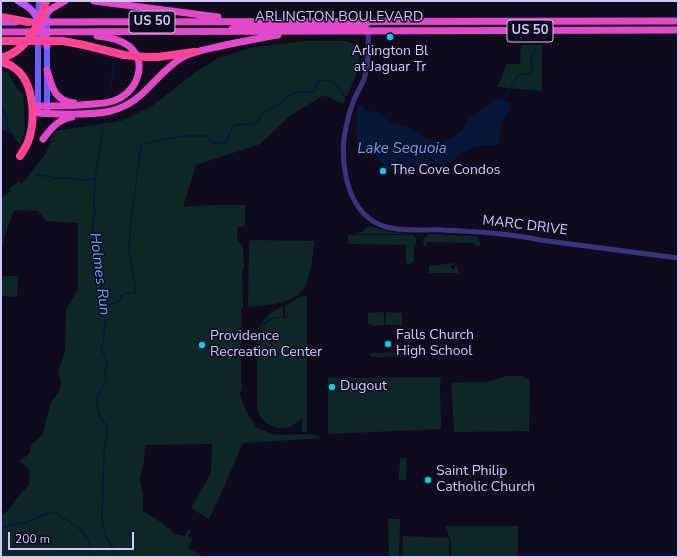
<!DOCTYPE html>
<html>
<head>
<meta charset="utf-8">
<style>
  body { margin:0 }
  #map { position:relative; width:679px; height:558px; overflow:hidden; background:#0f0b1d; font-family:"Nunito Sans",sans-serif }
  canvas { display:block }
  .frame { position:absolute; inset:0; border:2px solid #d0c7ff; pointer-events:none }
  .scale { position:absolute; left:8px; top:532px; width:126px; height:18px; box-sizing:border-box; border:2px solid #d0c7ff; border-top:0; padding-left:5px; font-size:12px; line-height:14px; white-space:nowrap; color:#d0c7ff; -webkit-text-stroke:3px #0f0b1d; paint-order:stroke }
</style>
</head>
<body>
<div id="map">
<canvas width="679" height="558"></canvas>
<div class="frame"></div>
<div class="scale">200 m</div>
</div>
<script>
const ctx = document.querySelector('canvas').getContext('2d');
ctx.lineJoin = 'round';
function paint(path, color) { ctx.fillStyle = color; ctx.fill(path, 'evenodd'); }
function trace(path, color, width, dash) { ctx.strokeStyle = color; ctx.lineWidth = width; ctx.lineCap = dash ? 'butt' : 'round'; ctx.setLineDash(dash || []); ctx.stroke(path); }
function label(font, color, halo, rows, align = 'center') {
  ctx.font = font + ' "Nunito Sans",sans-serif'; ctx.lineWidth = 3; ctx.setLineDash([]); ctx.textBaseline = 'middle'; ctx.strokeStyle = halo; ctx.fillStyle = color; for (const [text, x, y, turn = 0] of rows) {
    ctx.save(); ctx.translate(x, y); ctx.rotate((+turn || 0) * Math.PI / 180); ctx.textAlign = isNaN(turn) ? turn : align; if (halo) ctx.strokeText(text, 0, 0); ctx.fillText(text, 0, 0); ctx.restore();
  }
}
paint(new Path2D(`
  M305,41H347L360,47C360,70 353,84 343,104L324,95L291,115L260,144L196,165L183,207L211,205H245V226L238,227L237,239L243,247L244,269L242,270L243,307L241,309L242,326L239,329L243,337L241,344V380L242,388L240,393L241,398L246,411L256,427L272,434L280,435L309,434L322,438L243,443L223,489L209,519L191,508L211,473L212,444L145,445L144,461L140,480L143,494V511L162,523L175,534L185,536L188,529L191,531L188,537L193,538L188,548L204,557H1V515C7,512 13,506 15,500L29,485L30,470L20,461L30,453L31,445L43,434L51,402L59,392L61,381L58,372L65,351L66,310L78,289V223L46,221L38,211L14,210L4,238L1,251V198L11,191L9,189L19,181L22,184L46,153L55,131L121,121L152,106L196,72L218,58L250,48Z
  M521,45H542V91L497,87L502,77L506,64H520Z
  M1,71L8,72L17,89L23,94L25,129L23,138L20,146L12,133L1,129Z
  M370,226L391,232L413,234H350L362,232L367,227Z
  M432,234L477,236C480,239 480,242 480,246H475V243L427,242L426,246H424L423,242C424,237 427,234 432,234Z
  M350,235H413L416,238V244L415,245L351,244L348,243V236Z
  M251,240L314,241C313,254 311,282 301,292C289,305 264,305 248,307L249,242Z
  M406,245H414V261L409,265L406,262Z
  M455,263V265H451V269H455V266H457L459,273H429V266Z
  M1,276H18L17,297L1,296Z
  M303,296H306L307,298V432H302V418C298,422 294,425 289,427C277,431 263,424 258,412C257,409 257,406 257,403V341C259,332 262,324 271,320C274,318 278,318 280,317C263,318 260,328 255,341C256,331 262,321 269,315C273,311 278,309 283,306V316L281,317L289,318L296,321L288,317L285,316V306L298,298Z
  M383,312L384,313V325L372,326L371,325L368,324V313Z
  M386,312L402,313V325H386L385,324Z
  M415,352L419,353L416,356L371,357L369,355L371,353H415Z
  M505,376H523L530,380L529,431L454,432L451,383C462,382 473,383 484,382C491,381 498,379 505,376Z
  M441,377L440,383L441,429L328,434V378Z
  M400,458H407L406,480H399Z
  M388,519H400L399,557H389Z
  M445,526H518V557H451C452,545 450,536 445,526Z
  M403,536L449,538V557H402Z`), '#0d2727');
paint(new Path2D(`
  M499,99C523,102 503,115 501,124C499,131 500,140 497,145L492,146L487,145L476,147L460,154L451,162L430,165L419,167L416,171L413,169L404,175L398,176L377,159L376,155L371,152L369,153L357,143L356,132L358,115L356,112L359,106H361L363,104H364V108L365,110L369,111L378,112L391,123L408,127L421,135L425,138L440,143L441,144H444C447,139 455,137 460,132C465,129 465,122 469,118Z`), '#06173a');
trace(new Path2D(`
  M110,91L114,63
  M504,99C508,91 514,84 518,75L528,74L532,71C531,61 530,58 536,49
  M1,106C5,112 10,128 8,135C8,137 6,139 5,141
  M103,128L95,179L94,204L95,213L92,227L100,259L97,264L102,274L101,290L102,307L106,315L103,345L101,349L106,358L107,363L105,372L106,382L98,396L97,401L98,410L101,418L108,428L104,452L102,518L105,535L112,547L116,557
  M36,175L48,176L53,178H72L77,180L95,179
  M103,307L120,301L122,296L126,293H136L129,249L130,230L141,144L182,136H207L211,142L218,143L226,142L234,125L252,124L257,122L262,114L266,111L276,106L290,95L298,92H314L317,83L321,81L329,80L339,87L346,100
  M1,529L10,525L28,522L46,514L55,512L81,530L89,541L91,557`), '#06173a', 1.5);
trace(new Path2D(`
  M368,21C368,39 370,58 365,76C363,84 357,92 354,100C349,112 346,126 344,138C341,171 349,216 386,227C404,232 425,229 443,230C475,232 508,233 540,240L678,258`), '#3a337f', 5);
trace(new Path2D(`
  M47,17V114
  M38,19L39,1
  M38,109V29`), '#695eff', 6);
trace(new Path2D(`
  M18,1C23,4 30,7 33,12C39,19 45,37 47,46
  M1,22H16`), '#c54eff', 7);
trace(new Path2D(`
  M94,1L218,17
  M40,21L51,9L65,1
  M28,22L678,21
  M232,29L240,27L363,26L366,24L368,21
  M1,32L678,30
  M47,70C52,86 53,100 74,103
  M38,106C52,106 67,106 81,105C95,103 107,105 120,98C139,87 147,61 129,46C120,39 108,37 97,36
  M38,113C49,114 60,114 71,114C99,114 120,114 142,94C156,81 167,66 183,57C195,51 208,49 221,46C240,42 259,38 278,35
  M43,139C51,129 58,119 72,117`), '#e248c9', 7);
trace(new Path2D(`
  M1,17L28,22
  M1,41H63L84,45L124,55L145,57H158L194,52
  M1,58C26,52 40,24 46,1
  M1,62C5,63 9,64 13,67C35,81 36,120 28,142C26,147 23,151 20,156`), '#ff4293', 8);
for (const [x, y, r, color] of [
  [390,37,4,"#00cef2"],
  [383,171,4,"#00cef2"],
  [388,344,4,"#00cef2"],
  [202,345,4,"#00cef2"],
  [332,387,4,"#00cef2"],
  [428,480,4,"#00cef2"]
]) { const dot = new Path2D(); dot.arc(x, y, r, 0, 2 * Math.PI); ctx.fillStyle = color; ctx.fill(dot); trace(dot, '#0f0b1d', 1.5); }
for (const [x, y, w] of [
  [152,22,46],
  [530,31,46]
]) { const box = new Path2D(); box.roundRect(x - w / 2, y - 11, w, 22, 3); ctx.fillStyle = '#0f0b1d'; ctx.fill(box); trace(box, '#d0c7ff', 1); }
label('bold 13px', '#d0c7ff', null, [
  ["US 50",152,22],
  ["US 50",530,31]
]);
label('14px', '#d0c7ff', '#0f0b1d', [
  ["ARLINGTON BOULEVARD",339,18],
  ["MARC DRIVE",525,226,7]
]);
label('14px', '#d0c7ff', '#0f0b1d', [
  ["Arlington Bl",390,52,"center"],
  ["at Jaguar Tr",390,68,"center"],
  ["The Cove Condos",391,171],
  ["Falls Church",396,336],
  ["High School",396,352],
  ["Providence",210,337],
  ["Recreation Center",210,353],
  ["Dugout",340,387],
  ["Saint Philip",436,472],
  ["Catholic Church",436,488]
], 'left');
label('italic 15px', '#55a8ff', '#0f0b1d', [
  ["Lake Sequoia",402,149],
  ["Holmes Run",99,274,83]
]);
</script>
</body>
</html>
